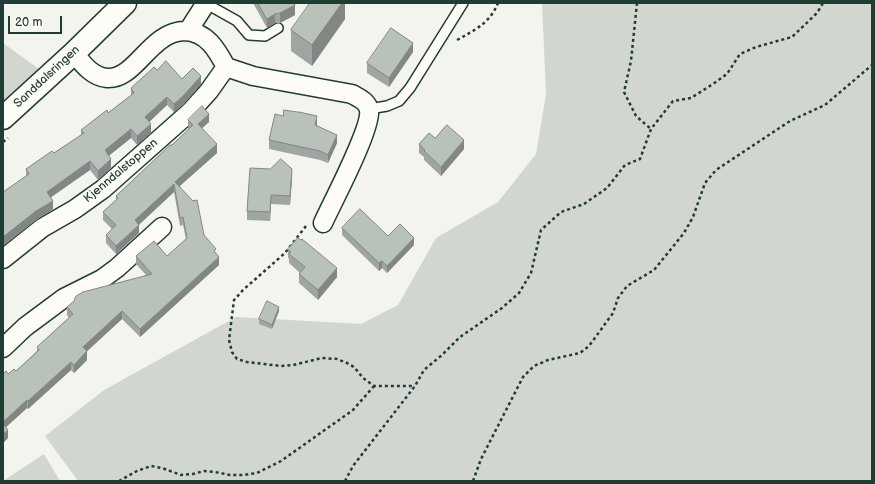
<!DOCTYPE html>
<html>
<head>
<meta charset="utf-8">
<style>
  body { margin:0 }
  #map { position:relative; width:875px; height:484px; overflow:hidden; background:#f4f4ef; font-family:"Balsamiq Sans",sans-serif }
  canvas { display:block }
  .frame { position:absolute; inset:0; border:4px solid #1f3d34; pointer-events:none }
  .scale { position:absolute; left:8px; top:16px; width:54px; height:18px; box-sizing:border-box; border:2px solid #1f3d34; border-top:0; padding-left:5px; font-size:12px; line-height:14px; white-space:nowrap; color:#1f3d34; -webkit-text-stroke:3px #fdfcf7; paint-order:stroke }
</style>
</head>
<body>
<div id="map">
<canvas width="875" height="484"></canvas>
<div class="frame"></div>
<div class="scale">20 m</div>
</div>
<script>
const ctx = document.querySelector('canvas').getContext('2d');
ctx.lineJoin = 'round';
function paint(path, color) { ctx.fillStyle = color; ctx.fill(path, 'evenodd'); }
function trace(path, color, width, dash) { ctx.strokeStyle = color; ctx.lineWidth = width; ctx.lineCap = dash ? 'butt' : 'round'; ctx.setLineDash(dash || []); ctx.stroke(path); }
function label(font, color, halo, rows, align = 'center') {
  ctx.font = font + ' "Balsamiq Sans",sans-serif'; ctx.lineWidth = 3.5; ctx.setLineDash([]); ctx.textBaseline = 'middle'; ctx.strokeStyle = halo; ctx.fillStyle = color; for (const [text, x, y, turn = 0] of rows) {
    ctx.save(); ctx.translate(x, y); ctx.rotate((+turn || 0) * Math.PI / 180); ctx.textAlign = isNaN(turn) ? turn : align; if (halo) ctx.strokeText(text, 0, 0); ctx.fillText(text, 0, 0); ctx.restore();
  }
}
paint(new Path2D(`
  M542,3H872V481H78L45,436L104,390L236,317L361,324L398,305L436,238L498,202L536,154L546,94Z
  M3,43L39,69L3,107Z
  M44,454L60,481H3Z`), '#d1d6d1');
const service = new Path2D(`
  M205,3L237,21L249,35L265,36L278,28
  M369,109L387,106L399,101L410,88L463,3`);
const minor = new Path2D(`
  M188,31L206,3
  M226,67L253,76L352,94C360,99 367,101 369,110C372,128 332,203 323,223
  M3,259L42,228L75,209L103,189L190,112L209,91L226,67C217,50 207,32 185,31C150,31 136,80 107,78C92,77 82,63 74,53
  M3,348L25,327L64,298L102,279L117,268L162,227`);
const secondary = new Path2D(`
  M3,118L74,53L125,3`);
trace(service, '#1f3d34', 12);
trace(minor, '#1f3d34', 21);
trace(secondary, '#1f3d34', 25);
trace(new Path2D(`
  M637,3L631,61L624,92L636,116L651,129
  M457,40C475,30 490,23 498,3
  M3,142L8,138
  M306,226L285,253L243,290L234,300L229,340L232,352L237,359L247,362L281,366L293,365L322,358L337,359L347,363L354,367L363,378L374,386H415
  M119,481L137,471L151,466L162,468L181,475L193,474L204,471L215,472L230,475H243L257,473L281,461L353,410L374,386
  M345,481L353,466L415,386L424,370L442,355L460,337L502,308L519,293L531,273L541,230L561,212L584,204L607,188L625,165L640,159L651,129L673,101L691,98L713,84L727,74L740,54L756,47L792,37L817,13L823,3
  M473,481L481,459L523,377L534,366L548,360L580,353L589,346L613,313L618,298L627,286L654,270L684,233L693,217L705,183L716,170L790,121L825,105L872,65`), '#1f3d34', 2.5, [3, 3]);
trace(service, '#fdfcf7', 9);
trace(minor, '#fdfcf7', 18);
trace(secondary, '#fdfcf7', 22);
paint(new Path2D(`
  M253,3H294L295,15L280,23H275L267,28Z
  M345,3V19L312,66L291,51V30Z
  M413,52L389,87L367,73V63Z
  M157,70L182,79L201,84L183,105L174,112L167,105L149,122L151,133L137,145L131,138L108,156L111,168L98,180L90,170L51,197L53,209L36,220L3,246V192L26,177V169L54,153L81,135V130L108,113L131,95V88Z
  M283,116L317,126L337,143L328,163L320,160L269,149V140Z
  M188,120L209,122L202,128L217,153L180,186L204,235L216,253L219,265L140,337L122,319L87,351V360L74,373L71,370L28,409L27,408L6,427L8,438L3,443V374H8L16,371L37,351V347L69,318L67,315V307L146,275L136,264V256H167L186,239L183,225L180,226L174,192L139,225V233L116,254L106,243V235L112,229L103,220V212L116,200V196L189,129L188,128Z
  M435,138L464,149L441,176L424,160V157L419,153V144Z
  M292,178L290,205L271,204L270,221L247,220V211Z
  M342,228L388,236L414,245L387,273L382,268L379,271L342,235Z
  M288,249L337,277L318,300L299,283V274L300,273L289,263V259L288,258Z
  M279,311L272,329L259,324V319Z`), '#9fa6a1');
paint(new Path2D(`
  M338,3H345V19L312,66V45Z
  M295,5V15L280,23V13Z
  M275,14V23L267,28V19Z
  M413,43V52L389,87V78Z
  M201,76V84L183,105L174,112V104Z
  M167,97V105L145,126V117Z
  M209,114V122L198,132V124Z
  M317,116V125L315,133V125Z
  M151,124V133L137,145V136Z
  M131,129V138L105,159V150Z
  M337,135V143L328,163V155Z
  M464,140V149L441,176V167Z
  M217,144V153L175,190V182Z
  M111,159V168L98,180V171Z
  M90,161V170L47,200V192Z
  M292,169V178L290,205V196Z
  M174,184V192L135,228V220Z
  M271,195V204L270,221V212Z
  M53,201V209L36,220L3,246V237L36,211Z
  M139,225V233L116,254V246Z
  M414,238V245L387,273V266Z
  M219,257V265L140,337V329Z
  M382,261V268L379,271V263Z
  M337,268V277L318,300V290Z
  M279,307V311L272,329V325Z
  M122,311V319L83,355V347Z
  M87,351V360L74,373V365Z
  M71,362V370L28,409V401Z
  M27,400V408L3,430V422Z
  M8,430V438L3,443V434Z`), '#828783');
const building = new Path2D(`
  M258,3H294L295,5L280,13L275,14L267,19Z
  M310,3H342L312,45L291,30Z
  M391,28L413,43L389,78L367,63Z
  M166,61L182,79L193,68L201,76L183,96L174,104L167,97L145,117L151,124L137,136L131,129L105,150L111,159L98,171L90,161L47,192L53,201L36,211L3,237V192L29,174L26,169L52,151L54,153L84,133L81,130L107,110L108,113L134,93L131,88L154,67L157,70Z
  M202,106L209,114L198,124L217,144L175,182L193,201L197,200L204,235L216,249L214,251L219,257L140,329L122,311L83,347L87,351L74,365L71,362L28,401L27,400L3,422V374L6,371L8,374L14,369L16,371L39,350L37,347L73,314L67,307L74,301L76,296L83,292L152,274L136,256L154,241L167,256L187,238L183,217L180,218L174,184L135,220L139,225L116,246L106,235L116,225L103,212L118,198L116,196L170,145H172L193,125L188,120Z
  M284,110L297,112H299L317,116L315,125L337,135L328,155L320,151L269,140L275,114L283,116Z
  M447,125L464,140L441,167L424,151L425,150L419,144L429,133L435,138Z
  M281,159L292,169L290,196L271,195L270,212L247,211L250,168L270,169Z
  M360,209L388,236L400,224L414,238L387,266L382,261L379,263L342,228Z
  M298,238L301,240L302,239L337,268L318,290L299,274L305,267L289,254L291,252L288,249Z
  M267,301L279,307L272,325L259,319Z
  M3,424L8,430L3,434Z`);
paint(building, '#b9c1bb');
trace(building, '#828783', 1);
label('12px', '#1f3d34', '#fdfcf7', [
  ["Sanddalsringen",47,77,-43],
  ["Kjenndalstoppen",121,171,-40]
]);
</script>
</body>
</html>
